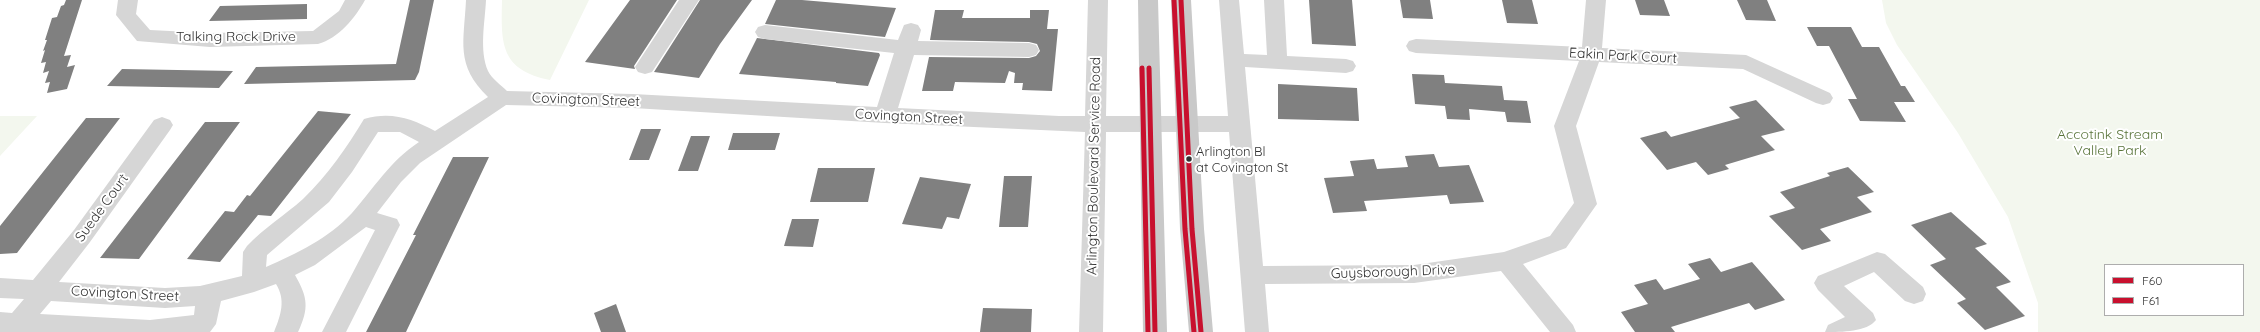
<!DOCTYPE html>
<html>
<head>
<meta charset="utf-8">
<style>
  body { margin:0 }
  #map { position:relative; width:2260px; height:332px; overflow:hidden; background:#fff; font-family:Quicksand,sans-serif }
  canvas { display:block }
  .legend { position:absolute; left:2104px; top:264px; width:140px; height:52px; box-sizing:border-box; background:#fff; border:1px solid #adadad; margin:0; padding:5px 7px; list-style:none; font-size:12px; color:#323232 }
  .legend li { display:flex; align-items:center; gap:8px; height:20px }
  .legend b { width:20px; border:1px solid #adadad }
</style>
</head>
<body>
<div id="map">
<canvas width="2260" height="332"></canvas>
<ul class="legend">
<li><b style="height:5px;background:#c8102e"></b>F60</li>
<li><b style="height:5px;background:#c8102e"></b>F61</li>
</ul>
</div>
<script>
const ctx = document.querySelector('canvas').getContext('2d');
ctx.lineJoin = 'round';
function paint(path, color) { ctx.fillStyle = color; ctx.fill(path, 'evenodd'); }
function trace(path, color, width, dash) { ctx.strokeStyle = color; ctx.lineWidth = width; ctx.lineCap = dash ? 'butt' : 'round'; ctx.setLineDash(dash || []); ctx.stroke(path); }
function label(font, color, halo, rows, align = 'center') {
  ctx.font = font + ' Quicksand,sans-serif'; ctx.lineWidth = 4; ctx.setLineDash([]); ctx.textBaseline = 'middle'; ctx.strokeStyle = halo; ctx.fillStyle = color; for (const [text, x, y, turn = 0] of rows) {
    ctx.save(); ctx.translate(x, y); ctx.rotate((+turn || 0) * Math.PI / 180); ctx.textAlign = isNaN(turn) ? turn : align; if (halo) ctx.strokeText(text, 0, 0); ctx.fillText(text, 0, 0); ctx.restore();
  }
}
paint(new Path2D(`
  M502,0H589L550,80C500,70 501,43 502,0Z
  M1882,0H2260V332H2038V303L2008,217L1958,133L1897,45L1886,23ZM2105,265H2243V315H2105Z
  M0,116H37L0,156Z`), '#f3f7ee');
paint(new Path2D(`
  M66,0H82L64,56L71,55L67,67L75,65L67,89L47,93L50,82L45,83L49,71L43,73L46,62L41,63L45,50L43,51L47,40H45L52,18L57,17L61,6L64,5Z
  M410,0H434L419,72L415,80L244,84L256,67L396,64Z
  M630,0H677L634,66L635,69L585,62Z
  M700,0H752L720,44L699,78L654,72Z
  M776,0H802L896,8L885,37L765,24Z
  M1309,0H1352L1356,46L1312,44Z
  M1400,0H1430L1433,19L1403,18Z
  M1502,0H1532L1538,24L1507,23Z
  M1635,0H1664L1670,16L1640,15Z
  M1737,0H1767L1776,21L1746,20Z
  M307,4V19L209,21L220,6Z
  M935,10H964L962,18H1030V10H1049L1047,29H1058L1052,91L1022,90L1023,83H1014L1015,73L1009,71L1005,83L955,82L953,91H922L929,57L1029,58L1036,56L1040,51L1037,44L1029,42L930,40Z
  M1807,27H1851L1862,47H1879L1901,86H1905L1915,102H1894L1906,122L1860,121L1848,99H1857L1829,46H1817Z
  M757,38L879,53L880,55L868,86L836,83V82L739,74Z
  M122,69L233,71L219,88L107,86Z
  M1412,74L1444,75L1445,83L1502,86L1504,100L1527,101L1531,123L1507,122L1505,112L1469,109L1470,120L1447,119L1445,106L1415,104Z
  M1278,84L1357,88L1359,121L1278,119Z
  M1756,100L1785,130L1761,136L1775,150L1725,165L1729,169L1708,175L1696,162L1667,170L1640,138L1666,131L1671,137L1740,118L1729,107Z
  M318,111L351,114L271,216L258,215L220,262L187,259L225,211L234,212L247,195L250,196Z
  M86,118H120L17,253L0,254V226Z
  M205,122H240L139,259L100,258Z
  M641,129H661L649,160H629Z
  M733,133H780L775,150H728Z
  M691,136H710L698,171H678Z
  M1434,154L1439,167L1469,165L1484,202L1450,204L1447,195L1364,201L1367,211L1333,213L1324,178L1354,176L1350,161L1374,159L1377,169L1408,167L1405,156Z
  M453,157H489L406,332H366L416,235H413Z
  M1848,167L1874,192L1857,197L1872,212L1820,229L1831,241L1802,250L1769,216L1795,208L1780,192L1830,176L1827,173Z
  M818,168H875L868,202H810Z
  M1004,176H1032L1028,227H999Z
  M920,177L971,184L959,219L947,217L942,229L902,224Z
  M1951,212L1987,244L1975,248L2011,282L1996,287L2025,316L1985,330L1957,303L1966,299L1930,265L1946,259L1911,225Z
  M792,219H819L813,247L784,246Z
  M1710,258L1721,272L1752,262L1785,300L1755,310L1749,303L1671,327L1675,332H1635L1621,312L1648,304L1634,285L1656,279L1664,290L1700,279L1688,264Z
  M616,304L626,332H601L594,313Z
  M983,308L1032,309L1031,332H980Z`), '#808080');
paint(new Path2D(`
  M118,0H138L136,14L150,30L210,33L313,31L339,11L345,0H365C355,18 339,38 318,44L210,47L137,41L116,15Z
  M466,0H486C485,22 479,50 488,71C492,79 501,85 507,91L633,94L877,107L894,53L765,39L758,37L755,32L758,27L765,25L898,40L904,25L911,23L918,25L921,30L918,41L1029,43L1036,45L1039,50L1036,55L1029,57L914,55L898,108L1059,116H1085L1088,0H1108L1106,116H1228L1219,0H1239L1244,54L1267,55L1264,0H1284L1287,56L1346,59L1353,61L1356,66L1353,71L1346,73L1245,67L1263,266L1414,265L1504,252L1550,236L1574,203L1554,126L1579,61L1416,53L1409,51L1406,46L1409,41L1416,39L1582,47L1586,0H1606L1602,48L1746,55L1830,93L1833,98L1830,103L1823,105L1816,103L1743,69L1599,62L1576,126L1597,204L1566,248L1523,264L1573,325L1576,332H1550L1501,271L1414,283L1265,284L1269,332H1245L1229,132H1106L1103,332H1079L1085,132L885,123L633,108L506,105L420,163L401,182L377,213L397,219L400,225L346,332H322L375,230L366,227L315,265L295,275C308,298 309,308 298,332H274C281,315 286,300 276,284L254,292L221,301L216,324L210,332H0V312L12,313L24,299L0,298V278L33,280L74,230L154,120L162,117L170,120L173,125L170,130L90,242L59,282L165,288L200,286L242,276L243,252L247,246C264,228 285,215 303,199C328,175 347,147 364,119C392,111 412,119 435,131L488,97C455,65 464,42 466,0ZM378,132H400L419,142C390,161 374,188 352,213C329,238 296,254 266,267L267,255L329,202L352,172ZM51,301L165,308L195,306L194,315L150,320L40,314Z
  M679,0H699L652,72L645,74L638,72L635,67Z
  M1877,252L1885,254L1923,287L1926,294L1923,301L1914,304L1905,301L1874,272L1844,286L1873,313L1876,320C1867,332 1842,332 1825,332L1828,325L1845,317L1818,290L1814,283L1818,276Z`), '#d6d6d6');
paint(new Path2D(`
  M1138,0H1158L1167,332H1143Z
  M1171,0H1191L1204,229L1213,332H1189L1180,229Z`), '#c9c9c9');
trace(new Path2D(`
  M1181,0L1192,229L1201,332
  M1149,68L1155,332`), '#c8102e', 5);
trace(new Path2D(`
  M1174,0L1185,229L1194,332
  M1142,68L1148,332`), '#c8102e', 5);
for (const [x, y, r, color] of [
  [1189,159,3.5,"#323232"]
]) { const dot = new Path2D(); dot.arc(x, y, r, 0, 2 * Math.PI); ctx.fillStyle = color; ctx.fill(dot); trace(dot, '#fff', 1.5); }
label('13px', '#323232', '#fff', [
  ["Arlington Bl",1196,152],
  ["at Covington St",1196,168]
], 'left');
label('14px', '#323232', '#fff', [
  ["Talking Rock Drive",236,37],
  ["Eakin Park Court",1623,56,3],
  ["Covington Street",586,100,2],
  ["Covington Street",909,117,3],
  ["Arlington Boulevard Service Road",1094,166,-89],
  ["Suede Court",102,208,-54],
  ["Guysborough Drive",1393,272,-2],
  ["Covington Street",125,294,3]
]);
label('14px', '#59743a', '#fff', [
  ["Accotink Stream",2110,135],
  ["Valley Park",2110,151]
]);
</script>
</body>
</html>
